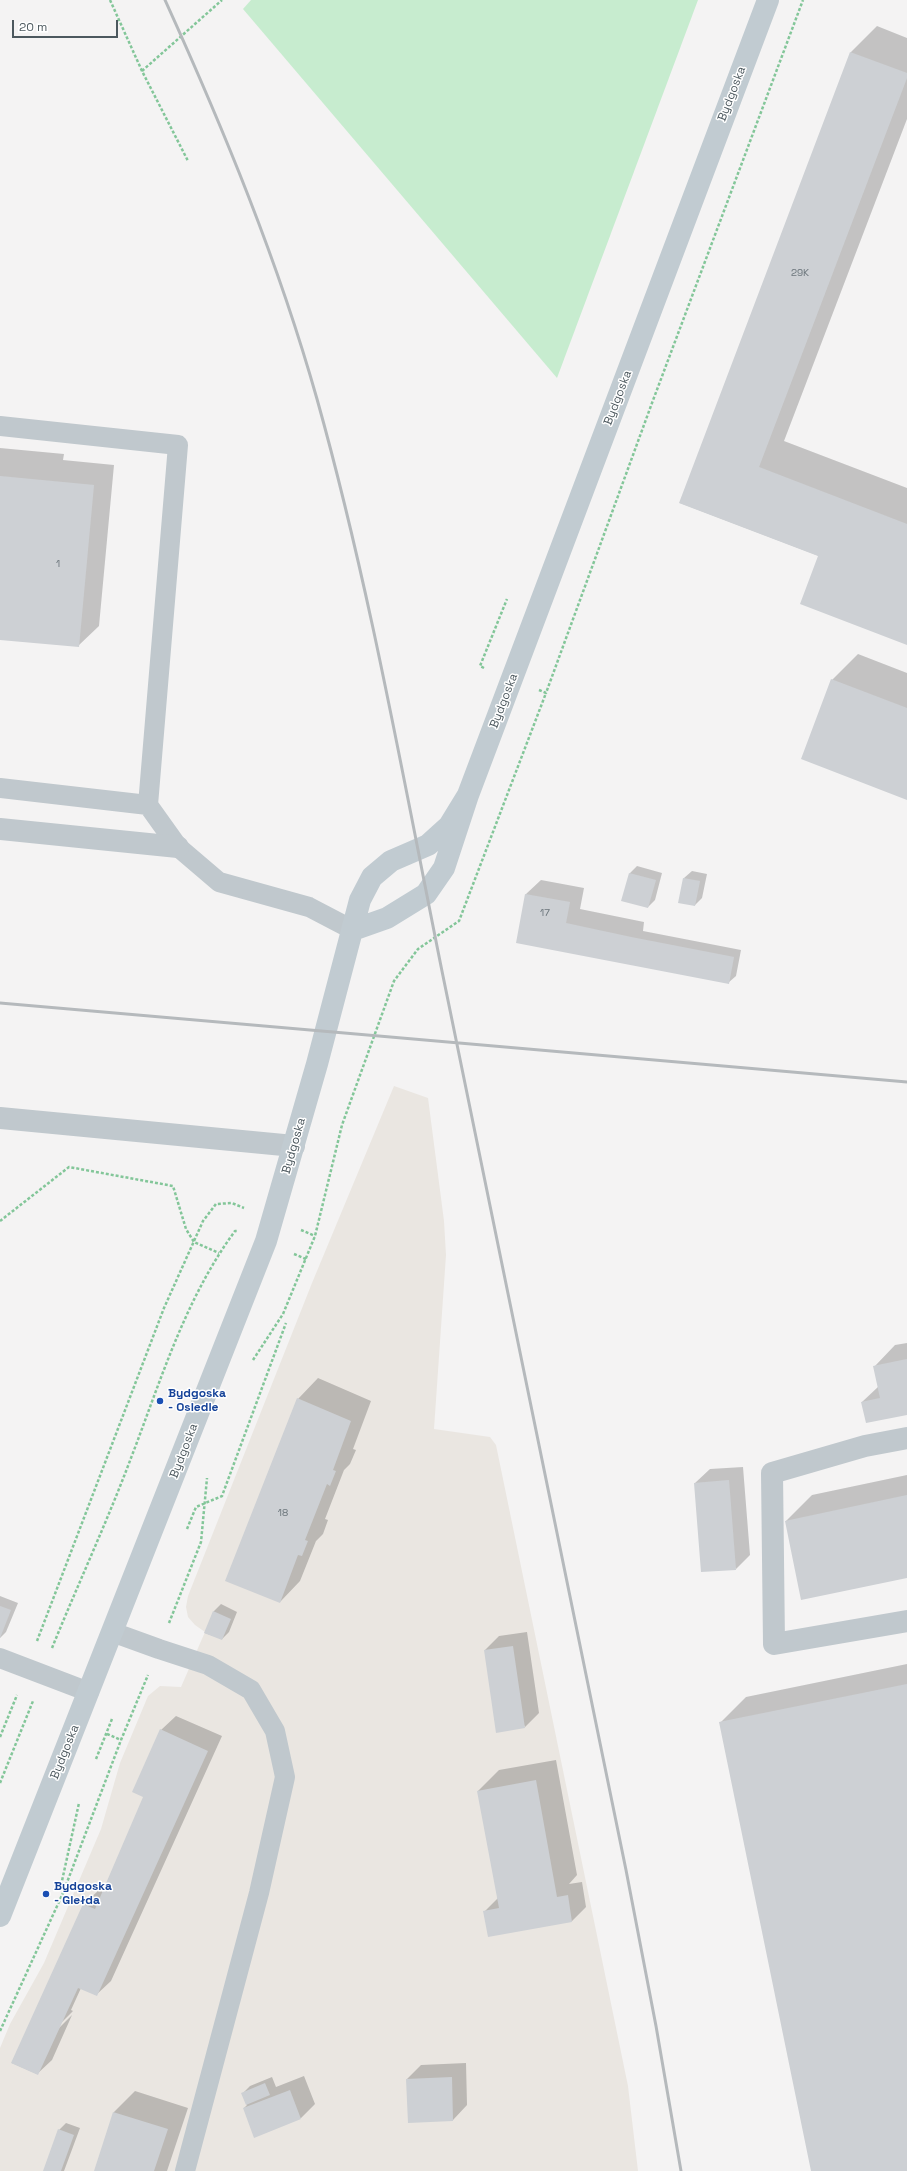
<!DOCTYPE html>
<html>
<head>
<meta charset="utf-8">
<style>
  body { margin:0 }
  #map { position:relative; width:907px; height:2171px; overflow:hidden; background:#f4f3f3; font-family:"Space Grotesk",sans-serif }
  canvas { display:block }
  .scale { position:absolute; left:12px; top:20px; width:106px; height:18px; box-sizing:border-box; border:2px solid #4c585e; border-top:0; padding-left:5px; font-size:12px; line-height:14px; white-space:nowrap; color:#4c585e; -webkit-text-stroke:3px #fff; paint-order:stroke }
</style>
</head>
<body>
<div id="map">
<canvas width="907" height="2171"></canvas>
<div class="scale">20 m</div>
</div>
<script>
const ctx = document.querySelector('canvas').getContext('2d');
ctx.lineJoin = 'round';
function paint(path, color) { ctx.fillStyle = color; ctx.fill(path, 'evenodd'); }
function trace(path, color, width, dash) { ctx.strokeStyle = color; ctx.lineWidth = width; ctx.lineCap = dash ? 'butt' : 'round'; ctx.setLineDash(dash || []); ctx.stroke(path); }
function label(font, color, halo, rows, align = 'center') {
  ctx.font = font + ' "Space Grotesk",sans-serif'; ctx.lineWidth = 3; ctx.setLineDash([]); ctx.textBaseline = 'middle'; ctx.strokeStyle = halo; ctx.fillStyle = color; for (const [text, x, y, turn = 0] of rows) {
    ctx.save(); ctx.translate(x, y); ctx.rotate((+turn || 0) * Math.PI / 180); ctx.textAlign = isNaN(turn) ? turn : align; if (halo) ctx.strokeText(text, 0, 0); ctx.fillText(text, 0, 0); ctx.restore();
  }
}
paint(new Path2D(`
  M394,1086L428,1098L444,1221L446,1255L434,1429L490,1437L496,1445L628,2086L638,2171H0V2048L10,2024L44,1963L101,1829L120,1763L148,1696L160,1686L181,1687L205,1632L195,1625L188,1617L186,1607L188,1596L312,1283Z`), '#eae6e1');
paint(new Path2D(`
  M251,0H698L557,378L243,9Z`), '#c7eccf');
paint(new Path2D(`
  M877,26L907,38V119L784,441L907,488V644L819,556L680,503L851,52Z
  M0,448L64,454L63,460L114,465L99,626L78,646L0,639Z
  M858,654L907,673V799L832,680Z
  M637,866L662,873L655,900L648,907L623,900L630,873Z
  M692,871L707,874L702,898L695,905L684,878Z
  M541,880L584,888L580,909L644,922L643,931L741,950L736,976L728,983L518,942L526,894Z
  M907,1343V1414L862,1402L879,1386L875,1366L895,1345Z
  M318,1378L371,1401L353,1449L356,1450L350,1464L344,1470L325,1519L328,1520L323,1534L316,1541L300,1581L280,1602L298,1399Z
  M743,1467L750,1555L736,1569L695,1483L710,1469Z
  M907,1475V1577L786,1521L812,1495Z
  M0,1596L18,1603L6,1632L0,1638Z
  M221,1604L237,1612L229,1632L222,1639L205,1633L214,1611Z
  M527,1632L539,1713L525,1727L485,1650L499,1636Z
  M907,1664V2171H812L720,1723L746,1697Z
  M176,1716L222,1736L111,1981L96,1995L81,1988L71,2010L73,2011L59,2025V2028L72,2015L52,2060L37,2074L12,2063L84,1904L99,1890L103,1892L144,1797L161,1730Z
  M556,1760L577,1875L569,1884L582,1882L586,1907L572,1921L485,1911L498,1898L478,1791L499,1770Z
  M466,2063L467,2105L453,2120L409,2122L407,2079L421,2065Z
  M304,2076L315,2104L301,2118L244,2108L247,2105L243,2093L250,2086L272,2077L276,2087Z
  M135,2091L188,2108L167,2171H95L114,2112Z
  M66,2123L80,2128L64,2171H44L59,2130Z`), '#0003');
paint(new Path2D(`
  M850,52L907,73V78L759,467L907,524V645L800,604L818,556L679,503Z
  M0,476L94,485L79,647L0,640Z
  M831,679L907,708V800L801,759Z
  M629,873L656,880L648,908L621,901Z
  M683,878L700,881L695,906L678,903Z
  M525,894L570,902L566,923L631,937L630,943L631,937L734,957L729,984L516,943Z
  M907,1359V1415L866,1423L861,1402L880,1398L873,1366Z
  M297,1398L351,1421L333,1470L336,1471L330,1486L327,1484L305,1540L308,1541L302,1556L298,1555L280,1603L225,1581Z
  M729,1480L736,1570L701,1572L694,1483Z
  M907,1495V1578L801,1600L785,1521Z
  M0,1606L11,1610L0,1638Z
  M213,1611L231,1619L222,1640L204,1633Z
  M513,1646L525,1728L496,1733L484,1650Z
  M907,1684V2171H811L719,1722Z
  M160,1729L208,1751L97,1996L78,1988L38,2075L11,2063L83,1904L95,1909L143,1797L132,1792Z
  M536,1780L557,1897L568,1895L572,1922L488,1937L483,1911L499,1908L477,1791Z
  M452,2077L453,2121L408,2123L406,2079Z
  M265,2083L270,2095L246,2105L241,2093Z
  M290,2090L301,2119L254,2138L243,2108Z
  M113,2112L168,2129L154,2171H94Z
  M58,2129L74,2135L61,2171H43Z`), '#cdd0d4');
trace(new Path2D(`
  M110,0L142,71L188,161
  M142,71L222,0
  M484,668L480,666L507,599
  M539,690L546,693L652,403L803,0
  M0,1221L69,1167L173,1186L186,1229L194,1242L219,1253
  M301,1230L315,1236
  M294,1254L306,1259
  M253,1360L283,1314L315,1236L342,1125L394,981L418,949L459,921L546,693
  M187,1529L196,1507L222,1496L286,1323
  M169,1623L201,1542L207,1478
  M37,1641L164,1308L203,1221L216,1204L232,1203L244,1208
  M52,1648C78,1584 107,1522 131,1458C161,1380 185,1299 235,1231H237
  M107,1734L121,1740
  M0,1737L17,1695
  M96,1759L112,1719
  M0,1783L33,1701
  M60,1890L79,1803
  M0,2031L63,1893L121,1740L148,1675`), '#83c699', 2.5, [3, 2]);
trace(new Path2D(`
  M0,426L178,445L148,805
  M0,788L148,805L178,847L219,882L309,907L353,930
  M112,1632L159,1649L208,1665L251,1690L275,1731L285,1777L259,1893L185,2171
  M0,1658L89,1692`), '#c0c8cd', 20);
trace(new Path2D(`
  M0,829L178,847
  M0,1118L294,1146
  M907,1438L865,1446L772,1473L774,1644L907,1621`), '#c0c8cd', 22);
trace(new Path2D(`
  M353,930L387,918L426,894L444,868L468,795L768,0
  M0,1916L266,1241L317,1064L360,900L372,877L391,861L428,845L449,826L468,795`), '#c1cbd1', 22);
trace(new Path2D(`
  M165,0C224,130 278,261 317,399C370,588 404,783 443,976C504,1274 565,1572 626,1870L656,2026L681,2171
  M0,1003L907,1082`), '#b5b9bc', 3);
for (const [x, y, r, color] of [
  [160,1401,4,"#1a4fb4"],
  [46,1894,4,"#1a4fb4"]
]) { const dot = new Path2D(); dot.arc(x, y, r, 0, 2 * Math.PI); ctx.fillStyle = color; ctx.fill(dot); trace(dot, '#fff', 1.5); }
label('10px', '#6c767c', null, [
  ["29K",800,273],
  ["1",58,564],
  ["17",545,913],
  ["18",283,1513]
]);
label('12px', '#4c585e', '#fff', [
  ["Bydgoska",732,94,-69],
  ["Bydgoska",618,398,-69],
  ["Bydgoska",504,701,-69],
  ["Bydgoska",294,1146,-74],
  ["Bydgoska",184,1451,-69],
  ["Bydgoska",65,1752,-68]
]);
label('bold 12px', '#164399', '#fff', [
  ["Bydgoska",168,1394],
  ["- Osiedle",168,1408],
  ["Bydgoska",54,1887],
  ["- Giełda",54,1901]
], 'left');
</script>
</body>
</html>
